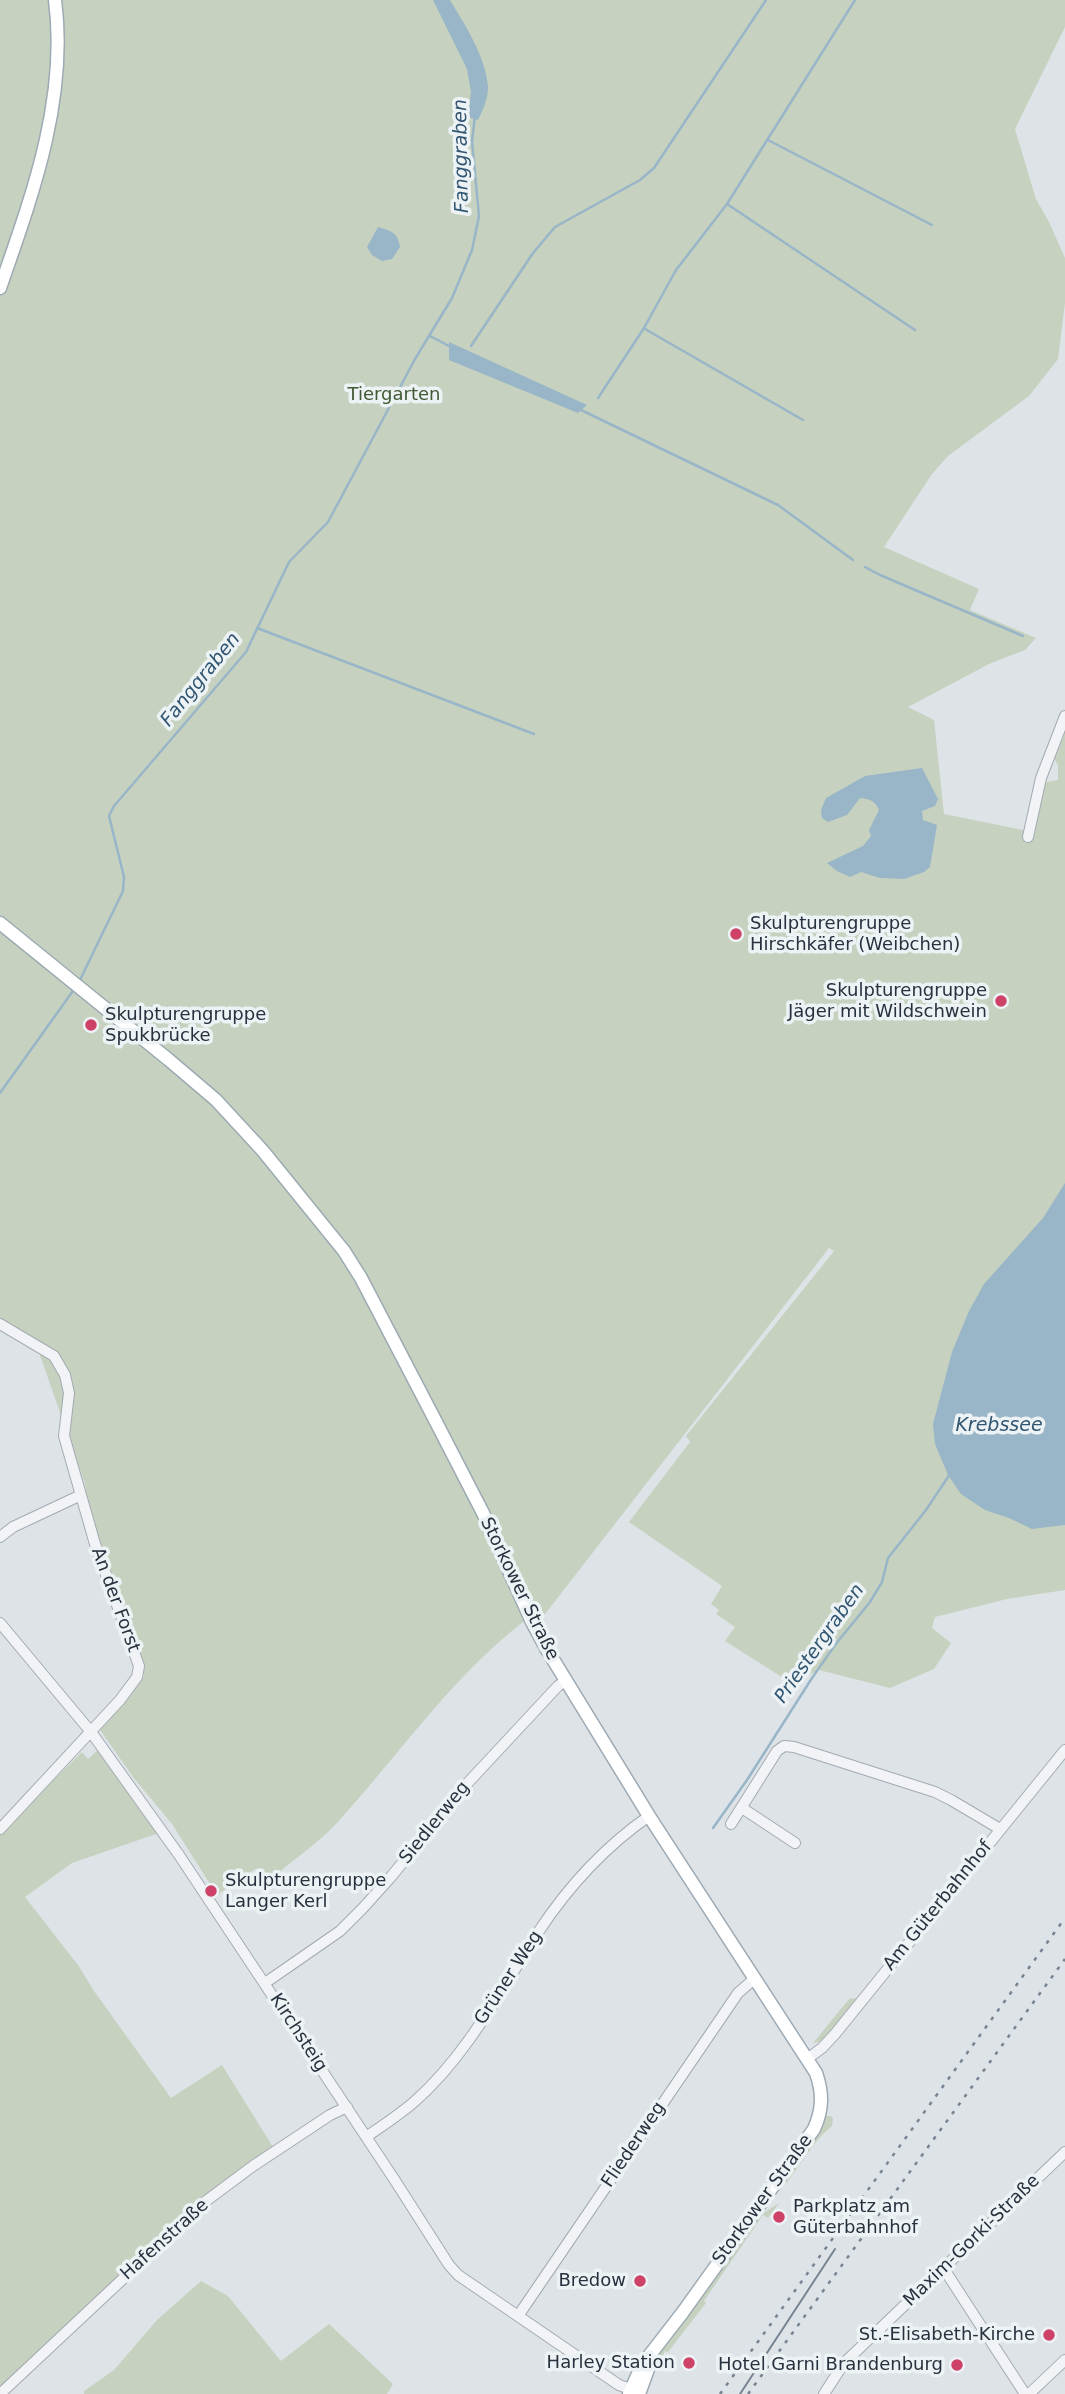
<!DOCTYPE html>
<html>
<head>
<meta charset="utf-8">
<style>
  body { margin:0 }
  canvas { display:block; background:#dee3e8 }
</style>
</head>
<body>
<canvas width="1065" height="2394"></canvas>
<script>
const ctx = document.querySelector('canvas').getContext('2d');
ctx.lineJoin = 'round';
function paint(path, color) { ctx.fillStyle = color; ctx.fill(path, 'evenodd'); }
function trace(path, color, width, dash) { ctx.strokeStyle = color; ctx.lineWidth = width; ctx.lineCap = dash ? 'butt' : 'round'; ctx.setLineDash(dash || []); ctx.stroke(path); }
function label(font, color, halo, rows, align = 'center') {
  ctx.font = font + ' "DejaVu Sans",sans-serif'; ctx.lineWidth = 7; ctx.setLineDash([]); ctx.textBaseline = 'middle'; ctx.strokeStyle = halo; ctx.fillStyle = color; for (const [text, x, y, turn = 0] of rows) {
    ctx.save(); ctx.translate(x, y); ctx.rotate((+turn || 0) * Math.PI / 180); ctx.textAlign = isNaN(turn) ? turn : align; if (halo) ctx.strokeText(text, 0, 0); ctx.fillText(text, 0, 0); ctx.restore();
  }
}
paint(new Path2D(`
  M0,0H1065V27L1015,129L1036,199L1049,222L1065,258V303L1058,359L1029,396L948,456L932,474L884,547L979,589L970,610L1036,638L1025,650L991,663L908,707L934,720L944,814L1028,831L1040,783L1058,780V765L1053,757L1065,725V1590L1007,1599L935,1617L932,1628L951,1643L934,1669L890,1688L819,1670L804,1677L799,1688L725,1641L735,1627L716,1614L719,1610L711,1604L722,1586L629,1522L690,1442L686,1436L834,1251L829,1248L542,1618L538,1611C457,1668 402,1752 336,1824C316,1845 289,1863 267,1882L257,1868L217,1895L172,1824L133,1777L100,1730L144,1676L89,1517L85,1484L35,1341L0,1320Z
  M99,1749L159,1833L72,1863L25,1897L78,1965L94,1991L171,2098L222,2065L273,2147L224,2181L180,2218L0,2389V1833L82,1752L88,1759Z
  M857,1998L822,2041L813,2043L849,1999Z
  M826,2116H831L833,2119L832,2126C807,2146 795,2180 769,2200Z
  M779,2203L768,2218L763,2215L704,2301L706,2303L668,2352L665,2351L662,2358L657,2357L750,2226L759,2216Z
  M201,2281L228,2296L281,2361L329,2324L393,2384L387,2394H84V2391L114,2370L157,2320Z`), '#c6d2bf');
paint(new Path2D(`
  M433,0H450C465,25 486,57 488,87C488,99 483,110 478,120L468,117L471,92L467,69Z
  M378,227C391,231 398,232 400,247L392,259L382,261L372,255L367,247Z
  M449,342L587,405L578,413L449,360Z
  M922,768L938,799L935,806L922,811L923,820L937,825L930,867L924,872L904,879L880,878L861,872L850,877L837,871L827,863L863,846L871,836L869,830L879,810C875,801 870,799 860,798L847,815L828,822L822,818L821,810L826,798L865,776Z
  M1065,1183V1525L1032,1529L1009,1518L985,1510L961,1494L948,1475L935,1444L933,1424L952,1352L969,1311L984,1284L1043,1218Z`), '#99b5c8');
trace(new Path2D(`
  M768,140L932,225
  M727,204L915,330
  M645,329L803,420
  M430,336L449,346
  M471,346L533,253L555,227L640,180L654,168L766,0
  M598,398L644,328L676,270L727,204L855,0
  M581,410L778,505L853,560
  M865,567L880,575L1023,636
  M257,628L534,734
  M79,982L123,891L124,877L109,816L114,806L246,652L289,562L328,522L415,359L452,298L472,250L479,216L472,141L475,116
  M0,1093L75,988
  M713,1828L747,1780L812,1678L835,1645L870,1602L882,1582L888,1558L926,1510L950,1474`), '#99b5c8', 2.5);
const minor = new Path2D(`
  M1028,837L1041,778L1065,716
  M0,1324L54,1356L65,1375L69,1393L64,1436L95,1544L139,1666L137,1677L120,1700L0,1829
  M0,1537L13,1527L81,1495
  M0,1623L91,1732L179,1855L394,2179L449,2265L458,2275L619,2385L636,2391
  M742,1808L795,1843
  M731,1824L777,1751L784,1746L794,1747L935,1792L951,1800L1000,1829
  M265,1983L340,1931L363,1908L390,1878L463,1788L558,1686L565,1681
  M807,2059L822,2048L835,2034L1065,1750
  M366,2137C382,2126 399,2115 414,2102C466,2057 502,1988 539,1931C568,1887 606,1846 649,1816
  M944,2269L1025,2394
  M518,2316L738,1993L754,1979
  M0,2394L206,2201L253,2166L330,2115L347,2107
  M824,2394L844,2363L1065,2152
  M1029,2394L1065,2360`);
const major = new Path2D(`
  M0,288C32,196 68,99 55,0
  M0,923L169,1060L216,1100L263,1151L344,1251L361,1278L435,1420L483,1513L532,1622L546,1648L649,1816L816,2073C823,2093 823,2109 814,2129L683,2312L642,2365L629,2394
  M639,2394L651,2361`);
trace(minor, '#a3aab2', 12);
trace(major, '#9da9b3', 15);
trace(minor, '#f1f3f6', 10);
trace(major, '#fff', 12);
trace(new Path2D(`
  M740,2394L835,2249`), '#778491', 2);
trace(new Path2D(`
  M720,2394L1065,1918
  M748,2394L1065,1959`), '#778491', 2.5, [3.5, 7]);
for (const [x, y, r, color] of [
  [736,934,7,"#ce4267"],
  [1001,1001,7,"#ce4267"],
  [91,1025,7,"#ce4267"],
  [211,1891,7,"#ce4267"],
  [779,2217,7,"#ce4267"],
  [640,2281,7,"#ce4267"],
  [1049,2335,7,"#ce4267"],
  [689,2363,7,"#ce4267"],
  [957,2365,7,"#ce4267"]
]) { const dot = new Path2D(); dot.arc(x, y, r, 0, 2 * Math.PI); ctx.fillStyle = color; ctx.fill(dot); trace(dot, '#edf2f5', 2.5); }
label('18px', '#405a34', '#edf2f5', [
  ["Tiergarten",394,395]
]);
label('18px', '#27323e', '#edf2f5', [
  ["Skulpturengruppe",750,924,"left"],
  ["Hirschkäfer (Weibchen)",750,945,"left"],
  ["Skulpturengruppe",987,991],
  ["Jäger mit Wildschwein",987,1012],
  ["Skulpturengruppe",105,1015,"left"],
  ["Spukbrücke",105,1036,"left"],
  ["Skulpturengruppe",225,1881,"left"],
  ["Langer Kerl",225,1902,"left"],
  ["Parkplatz am",793,2207,"left"],
  ["Güterbahnhof",793,2228,"left"],
  ["Bredow",626,2281],
  ["St.-Elisabeth-Kirche",1035,2335],
  ["Harley Station",675,2363],
  ["Hotel Garni Brandenburg",943,2365]
], 'right');
label('18px', '#27323e', '#edf2f5', [
  ["Storkower Straße",519,1589,64],
  ["An der Forst",115,1600,70],
  ["Siedlerweg",435,1823,-51],
  ["Am Güterbahnhof",938,1906,-51],
  ["Grüner Weg",509,1978,-57],
  ["Kirchsteig",298,2033,57],
  ["Fliederweg",634,2145,-56],
  ["Storkower Straße",763,2200,-54],
  ["Hafenstraße",165,2240,-42],
  ["Maxim-Gorki-Straße",972,2241,-44]
]);
label('italic 19px', '#315672', '#edf2f5', [
  ["Fanggraben",462,156,-91],
  ["Fanggraben",201,680,-51],
  ["Krebssee",999,1426],
  ["Priestergraben",820,1644,-55]
]);
</script>
</body>
</html>
